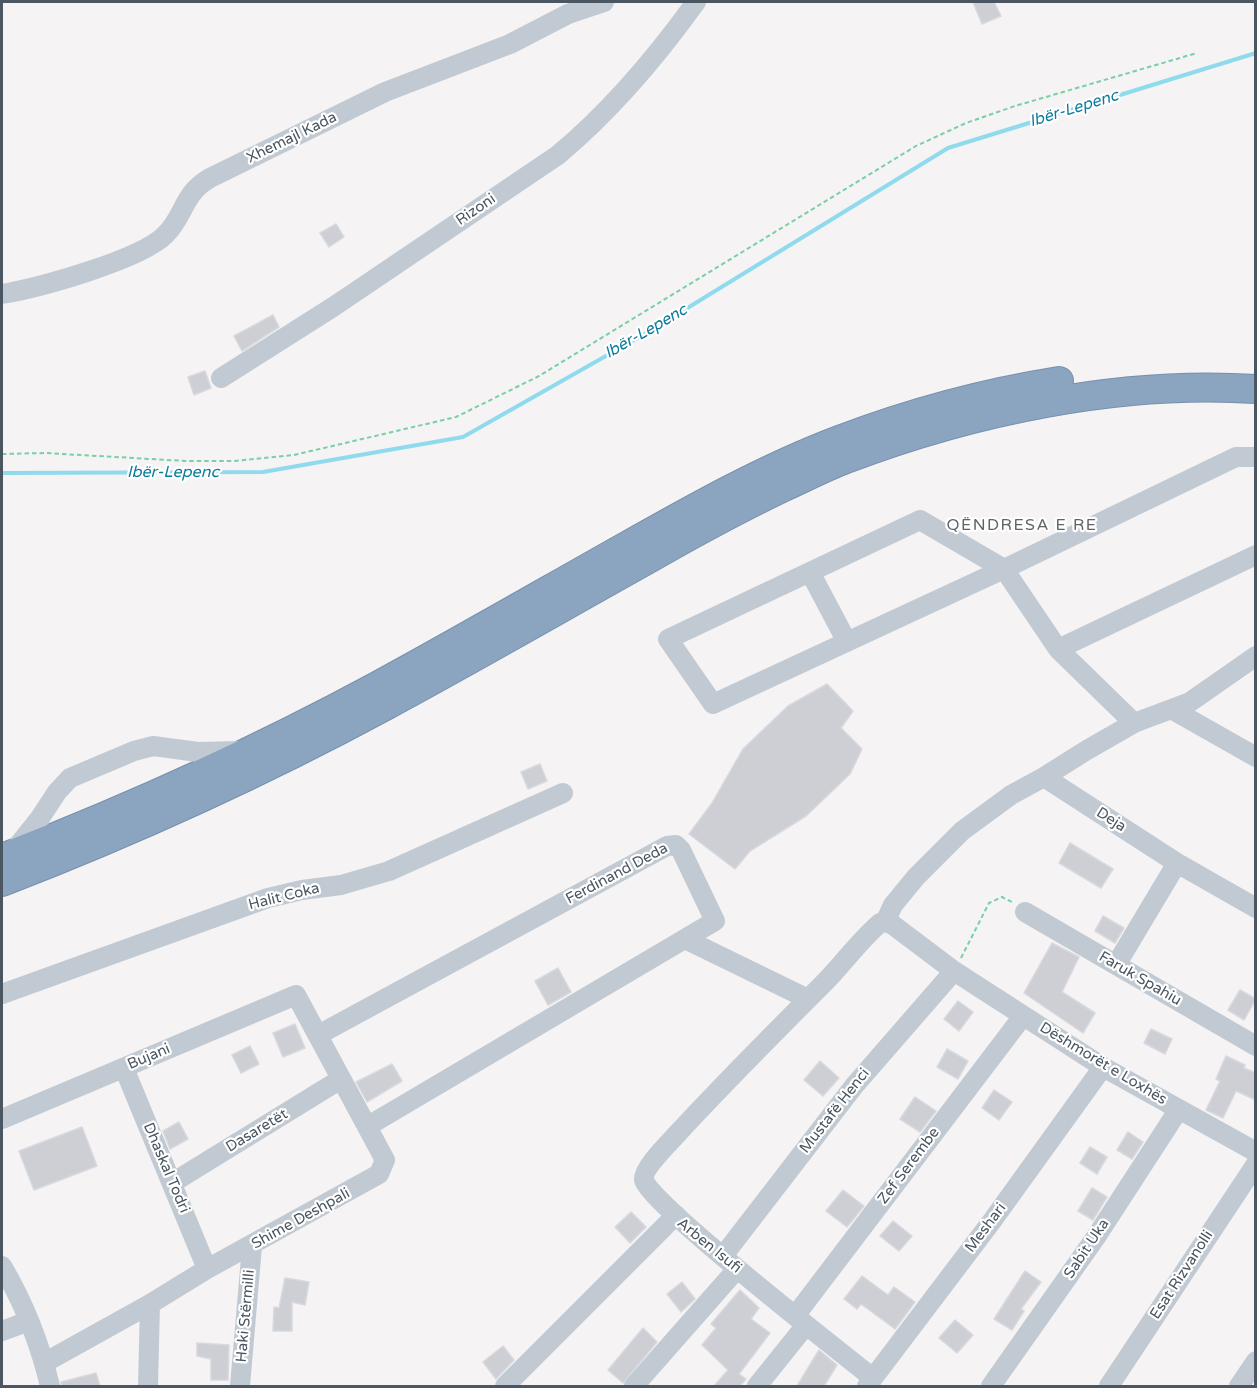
<!DOCTYPE html>
<html>
<head>
<meta charset="utf-8">
<style>
  body { margin:0 }
  #map { position:relative; width:1257px; height:1388px; overflow:hidden; background:#f5f3f3; font-family:"Varela Round",sans-serif }
  canvas { display:block }
  .frame { position:absolute; inset:0; border:3px solid #4a5661; pointer-events:none }
</style>
</head>
<body>
<div id="map">
<canvas width="1257" height="1388"></canvas>
<div class="frame"></div>
</div>
<script>
const ctx = document.querySelector('canvas').getContext('2d');
ctx.lineJoin = 'round';
function trace(path, color, width, dash) { ctx.strokeStyle = color; ctx.lineWidth = width; ctx.lineCap = dash ? 'butt' : 'round'; ctx.setLineDash(dash || []); ctx.stroke(path); }
function paint(path, color) { ctx.fillStyle = color; ctx.fill(path, 'evenodd'); }
function label(font, color, halo, rows, align = 'center') {
  ctx.font = font + ' "Varela Round",sans-serif'; ctx.lineWidth = 4.5; ctx.setLineDash([]); ctx.textBaseline = 'middle'; ctx.strokeStyle = halo; ctx.fillStyle = color; for (const [text, x, y, turn = 0] of rows) {
    ctx.save(); ctx.translate(x, y); ctx.rotate((+turn || 0) * Math.PI / 180); ctx.textAlign = isNaN(turn) ? turn : align; if (halo) ctx.strokeText(text, 0, 0); ctx.fillText(text, 0, 0); ctx.restore();
  }
}
trace(new Path2D(`
  M2,473L263,472L463,437L650,331L948,148L1256,53`), '#90daee', 4);
const building = new Path2D(`
  M973,2H994L1001,16L982,24Z
  M336,224L344,237L329,247L320,233Z
  M273,315L279,327L242,351L234,336Z
  M205,371L211,388L194,395L188,377Z
  M827,684L853,711L841,728L862,749L850,774L806,816L750,851L735,869L689,834L712,803L743,749L788,706Z
  M540,764L547,781L528,789L521,772Z
  M1070,843L1113,869L1101,888L1059,863Z
  M1103,916L1124,928L1115,943L1095,931Z
  M1052,943L1079,957L1062,992L1095,1013L1083,1033L1024,993Z
  M558,968L571,992L548,1005L535,981Z
  M1240,990L1256,999L1244,1020L1228,1010Z
  M958,1001L973,1012L959,1031L944,1019Z
  M295,1024L305,1048L283,1057L273,1033Z
  M1151,1029L1172,1039L1165,1054L1144,1043Z
  M250,1046L259,1064L241,1073L232,1055Z
  M947,1049L968,1061L958,1079L937,1067Z
  M1226,1056L1245,1065L1244,1068L1256,1073V1100L1236,1091L1223,1118L1206,1110L1220,1081L1216,1079Z
  M820,1061L839,1078L823,1096L804,1080Z
  M392,1064L402,1081L367,1102L356,1082Z
  M994,1090L1012,1102L999,1120L982,1108Z
  M915,1097L936,1111L920,1132L900,1119Z
  M179,1122L188,1139L170,1149L163,1131Z
  M82,1127L97,1166L34,1190L19,1151Z
  M1128,1132L1143,1142L1132,1159L1117,1150Z
  M1090,1147L1107,1157L1097,1174L1080,1163Z
  M1092,1188L1107,1197L1093,1220L1078,1211Z
  M843,1190L864,1206L847,1227L826,1211Z
  M631,1212L646,1227L630,1243L615,1227Z
  M893,1221L912,1236L899,1251L880,1236Z
  M1025,1271L1041,1282L1021,1309L1024,1311L1012,1330L994,1319Z
  M862,1276L888,1295L894,1287L915,1302L895,1329L861,1304L857,1309L844,1299Z
  M285,1278L309,1282L305,1305L292,1302V1331H273L274,1307L279,1308Z
  M682,1282L695,1299L681,1312L667,1294Z
  M740,1290L759,1308L751,1319L770,1333L739,1374L746,1379L740,1386H714L728,1370L702,1345L716,1328L711,1324Z
  M955,1320L973,1335L957,1353L939,1338Z
  M643,1328L657,1342L623,1383L608,1370Z
  M197,1343L229,1345L228,1380H211V1359L197,1356Z
  M503,1346L514,1360L496,1379L483,1362Z
  M819,1350L837,1365L824,1386H797Z
  M96,1373L100,1386H62L61,1382Z`);
paint(building, '#cdcfd5');
trace(building, '#d7d9de', 1.5);
const highway = new Path2D(`
  M2,858C131,808 257,751 379,685C458,642 536,597 614,553C687,512 760,470 839,440C910,413 983,393 1059,381
  M2,882C134,831 263,772 387,705C474,658 559,609 645,561C690,535 736,510 784,487C804,478 825,467 846,459C972,411 1120,380 1256,389`);
trace(highway, '#7690ad', 30);
trace(new Path2D(`
  M2,454L45,453L186,461H235L294,455L456,417L539,376L916,146L966,123L1015,106L1197,53
  M961,958L989,903L1002,897L1012,902`), '#7ad0a6', 2, [4.5, 3]);
trace(new Path2D(`
  M2,294C38,288 140,260 165,235C185,216 182,194 210,178L385,92L510,44L568,14L604,2
  M221,378L333,307L558,155C612,110 655,59 696,2
  M810,572L847,642
  M1058,649L1256,555
  M1173,710L1256,757
  M1134,723L1058,649L1004,569L920,520L668,639L713,704L1004,569L1236,457H1256
  M1044,777L1177,863L1256,908
  M12,853L40,818L57,792L70,778L134,751L153,746L198,752L240,751
  M1025,912L1256,1046
  M885,922L893,905L916,877L962,831L1011,795L1044,777L1087,750L1134,723L1190,702L1256,656
  M685,939L808,999
  M1116,965L1177,863
  M2,994L268,898L302,890L341,885L389,871L563,793
  M318,1035L667,846L676,845L681,850L715,921L368,1126
  M124,1068L207,1269
  M2,1119L296,995L385,1160L379,1174L207,1269L150,1304L44,1363
  M172,1183L341,1079
  M723,1256L854,1086L954,971
  M2,1266C24,1303 40,1344 50,1386
  M795,1316L1023,1016
  M2,1331L29,1321
  M873,1378C844,1355 647,1201 644,1180C642,1169 670,1142 678,1133C725,1082 775,1032 824,983C843,964 859,941 880,923L885,922L893,925L954,971L1103,1067L1256,1152
  M148,1386L150,1304
  M240,1386L252,1246
  M505,1386L676,1215
  M634,1386L737,1269
  M757,1386L806,1325
  M867,1386L992,1221L1103,1067
  M991,1386L1096,1237L1179,1109
  M1109,1386L1256,1164
  M1239,1386L1256,1361`), '#c1cad2', 20);
trace(highway, '#8ba5c1', 28);
label('15px', '#4a5661', '#fff', [
  ["Xhemajl Kada",292,138,-26],
  ["Rizoni",476,210,-34],
  ["Deja",1111,820,33],
  ["Ferdinand Deda",617,874,-28],
  ["Halit Coka",284,897,-14],
  ["Faruk Spahiu",1140,979,30],
  ["Bujani",149,1057,-23],
  ["Dëshmorët e Loxhës",1103,1064,31],
  ["Mustafë Henci",835,1111,-52],
  ["Dasaretët",257,1131,-31],
  ["Zef Serembe",909,1166,-53],
  ["Dhaskal Todri",166,1168,67],
  ["Shime Deshpali",301,1219,-29],
  ["Meshari",986,1228,-53],
  ["Arben Isufi",709,1246,39],
  ["Sabit Uka",1087,1249,-56],
  ["Esat Rizvanolli",1182,1275,-57],
  ["Haki Stërmilli",246,1316,-85]
]);
label('italic 16px', '#0c7c9b', '#fff', [
  ["Ibër-Lepenc",1074,109,-17],
  ["Ibër-Lepenc",646,332,-30],
  ["Ibër-Lepenc",173,473]
]);
ctx.letterSpacing = '1.5px';
label('16px', '#5f6368', '#fff', [
  ["QËNDRESA E RE",1022,526]
]);
ctx.letterSpacing = '0px';
</script>
</body>
</html>
